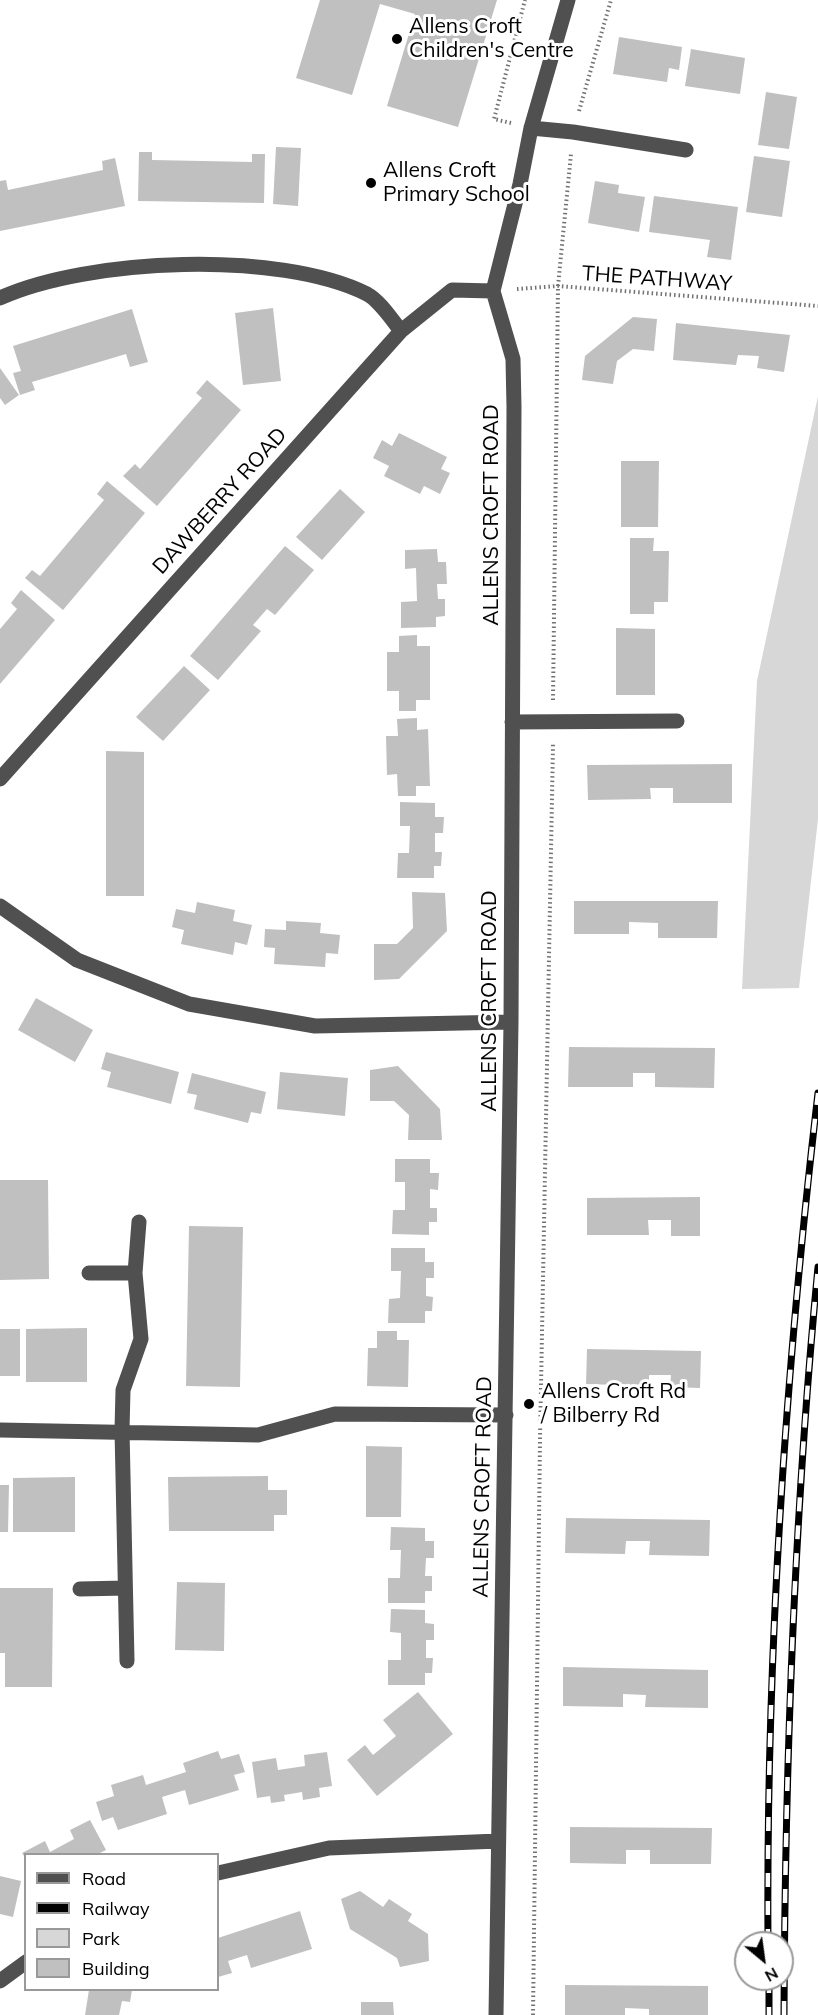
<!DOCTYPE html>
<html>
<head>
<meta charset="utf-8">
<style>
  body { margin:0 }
  #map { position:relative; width:818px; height:2015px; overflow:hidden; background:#fff; font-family:Mulish,sans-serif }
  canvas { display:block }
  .legend { position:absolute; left:24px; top:1853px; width:195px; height:138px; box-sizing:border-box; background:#fff; border:2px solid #999; margin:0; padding:8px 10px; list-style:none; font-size:18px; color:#000 }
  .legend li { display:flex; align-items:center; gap:12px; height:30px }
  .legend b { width:30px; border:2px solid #999 }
  .north { position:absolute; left:734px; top:1931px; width:60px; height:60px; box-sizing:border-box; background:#fff; border:2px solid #999; border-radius:50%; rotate:151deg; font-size:16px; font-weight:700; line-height:24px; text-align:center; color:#000 }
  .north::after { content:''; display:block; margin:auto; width:21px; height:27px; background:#000; clip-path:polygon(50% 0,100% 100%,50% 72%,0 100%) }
</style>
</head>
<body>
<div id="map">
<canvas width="818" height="2015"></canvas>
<ul class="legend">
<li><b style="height:8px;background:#505050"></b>Road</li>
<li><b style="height:8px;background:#000"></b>Railway</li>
<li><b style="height:16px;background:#d7d7d7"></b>Park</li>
<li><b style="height:16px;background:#c0c0c0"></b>Building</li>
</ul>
<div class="north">N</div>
</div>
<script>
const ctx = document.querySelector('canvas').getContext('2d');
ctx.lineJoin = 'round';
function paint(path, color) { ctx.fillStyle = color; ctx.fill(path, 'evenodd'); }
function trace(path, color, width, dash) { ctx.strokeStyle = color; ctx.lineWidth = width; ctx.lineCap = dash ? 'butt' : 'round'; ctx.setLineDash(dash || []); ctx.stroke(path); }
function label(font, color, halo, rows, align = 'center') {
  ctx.font = font + ' Mulish,sans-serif'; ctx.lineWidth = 6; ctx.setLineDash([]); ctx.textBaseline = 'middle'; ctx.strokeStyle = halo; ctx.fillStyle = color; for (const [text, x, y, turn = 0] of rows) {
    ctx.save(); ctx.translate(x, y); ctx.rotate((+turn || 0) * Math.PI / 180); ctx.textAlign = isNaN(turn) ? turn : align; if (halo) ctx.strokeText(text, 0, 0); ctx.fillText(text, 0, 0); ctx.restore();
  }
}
paint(new Path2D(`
  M818,396V819L799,988L742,989L757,681Z`), '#d7d7d7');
paint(new Path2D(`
  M320,0H497L458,127L387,106L415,14L380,4L352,95L296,78Z
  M619,37L682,47L679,70L669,68L667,82L613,74Z
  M691,49L745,58L740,94L685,86Z
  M766,92L797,97L789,149L758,145Z
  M276,147L301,148L298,206L273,204Z
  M139,152H152V160L252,162V154H265L264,203L138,201Z
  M754,156L790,161L782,217L746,212Z
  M115,158L125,206L0,231V181L6,180L8,190L103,170L102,161Z
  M595,181L619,185L618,193L645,197L639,232L588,223Z
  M654,196L738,207L731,260L707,257L710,240L649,232Z
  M273,308L281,381L243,385L235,313Z
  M132,309L148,362L130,367L126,354L32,382L35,390L20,395L13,373L21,371L13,346Z
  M633,317L657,319L654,351L633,349L617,361L613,384L582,380L585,356Z
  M676,323L790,335L784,372L757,368L759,356L738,355L736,365L673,360Z
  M0,368L19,395L5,405L0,398Z
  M207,380L241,410L157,506L123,476L135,464L140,469L202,398L196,393Z
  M399,433L447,457L441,469L450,473L440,494L424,486L420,494L384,476L389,466L373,458L382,440L392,446Z
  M621,461H659L658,527H621Z
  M107,481L145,513L63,610L25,578L32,570L40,576L104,500L97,494Z
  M340,489L365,512L322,560L296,537Z
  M630,538H654L653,551H669L668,602H654V614H630Z
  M285,546L314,570L275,615L267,609L253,625L261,631L218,680L190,656Z
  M437,549L438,562H446L447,584H437L438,599H445V616L436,617V627L401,628V602L417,601L416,568L405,569V550Z
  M21,590L55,620L0,684V629L17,609L11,603Z
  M616,628L655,629V695H616Z
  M417,635V646H430V700H416V711H399V691H387V652H399V636Z
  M184,666L210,690L163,741L136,717Z
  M417,718V730L428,729L430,786H416V796H398L397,774L387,775L386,736H398L397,719Z
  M106,751L144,752V896H106Z
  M732,764V803H673V788H650L651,799L588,800L587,765Z
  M400,802L435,803V817H444L443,833H435V852H442L441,866H434V878H397L398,853H409L410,826H400Z
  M412,892L445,893L447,931L399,979L374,980V944H397L413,928Z
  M574,901H718L717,938H658V923L629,922V934H574Z
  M197,902L235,910L233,921L252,925L247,945L235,942L233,955L181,944L184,930L172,927L176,909L195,913Z
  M286,921L321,923L320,933L340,935L338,954L326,953L325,967L274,964L275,948L264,947L265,929L286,930Z
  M36,998L93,1030L75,1062L18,1030Z
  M569,1047L715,1048L714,1088L655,1087V1073H633V1087H568Z
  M106,1052L179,1072L171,1104L107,1087L111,1072L101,1069Z
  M398,1066L440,1109L442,1140H408L409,1115L394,1101H370V1070Z
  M280,1072L348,1078L345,1116L277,1109Z
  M192,1073L266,1092L261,1114L251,1112L248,1123L194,1109L197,1095L187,1093Z
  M395,1159H430V1173H439L438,1190L430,1189V1208H437V1222H429V1235L392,1234L393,1210H405V1182H395Z
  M0,1180H48L49,1279L0,1280Z
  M700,1197V1236H671V1220H648L649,1235H587V1198Z
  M189,1226L243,1227L240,1387L186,1386Z
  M391,1248H425V1262H434V1278H426V1296L433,1297L432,1311H425V1323H388L389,1299L400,1298L401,1271H391Z
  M87,1328V1382H26V1329Z
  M0,1329H20V1376H0Z
  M377,1331H397V1340H409L408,1387L367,1386L368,1348H377Z
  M587,1349L701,1351L700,1388L670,1387L671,1375H649V1386L586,1384Z
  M366,1446L402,1447L401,1517H366Z
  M268,1476V1490H287V1515H274V1531H169L168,1477Z
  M75,1477V1532H13V1478Z
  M0,1485H9L8,1532H0Z
  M566,1518L710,1520L709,1556L649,1555L650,1541H626L625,1554L565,1553Z
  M391,1527L425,1528V1541H434V1558H426L425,1576H432V1591H425V1603H388V1578H400L401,1550H390Z
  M177,1582L225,1583L224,1651L175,1650Z
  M0,1588H53L52,1687H5V1653H0Z
  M391,1609L425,1610V1623L434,1624V1640H426V1658H433L432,1673H425V1685H388V1660H401V1633L390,1632Z
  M563,1667L708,1670V1708L645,1707L646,1695L623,1694V1707L563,1706Z
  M418,1692L453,1734L377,1796L347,1760L365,1745L373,1755L396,1736L383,1720Z
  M218,1751L221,1759L239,1754L245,1772L234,1775L239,1790L189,1805L185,1790L162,1797L167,1814L118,1830L113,1817L102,1821L96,1802L114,1796L111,1785L143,1775L146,1785L186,1772L183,1763Z
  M327,1752L332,1786L319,1788L320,1797L303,1800L302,1792L284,1795L285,1801L271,1803L270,1796L257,1798L252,1762L276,1758L278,1770L305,1766L304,1755Z
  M90,1820L106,1850L98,1854H26V1859L22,1853L45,1841L50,1852L74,1839L70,1830Z
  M570,1827L712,1828L711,1864H650V1850H626V1864L570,1863Z
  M0,1876L21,1881L13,1917L0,1914Z
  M360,1891L383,1907L389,1899L412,1914L408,1921L428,1934L429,1961L400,1967L397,1958L350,1929L341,1899Z
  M300,1911L312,1949L251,1968L247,1955L228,1961L232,1973L218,1977V1938Z
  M565,1985L708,1986V2015H649V2009L625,2008V2015H565Z
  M89,1990H132L130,2002L122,2001L119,2015H85Z
  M361,2002H393L394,2015H361Z`), '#c0c0c0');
trace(new Path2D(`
  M579,111L611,0
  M511,123L494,119L525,0
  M517,289L558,286L818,306
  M553,700L558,286L571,154
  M533,2015L540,1440L553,744`), '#727272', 4, [1.5, 3]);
trace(new Path2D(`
  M531,128L573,132L686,150
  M0,298C88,258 279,250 367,294C380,301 392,320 401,331
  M512,722L677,721
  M0,779L401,331L452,290L493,291
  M0,906L77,960L189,1004L315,1026L511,1022
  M89,1273H135
  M0,1430L258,1435L335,1414L506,1415
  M80,1589L125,1588
  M127,1661L122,1430L123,1390L141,1339L135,1273L139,1222
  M218,1873L329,1848L498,1841
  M0,1981L26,1962
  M496,2015L511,1022L514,407L513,359L493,291L520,184L531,128L568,0`), '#505050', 15);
const rail = new Path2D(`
  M768,1943C766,1659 785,1375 818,1093
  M769,1979V2015
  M784,2015C785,1765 794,1516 818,1267`);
trace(rail, '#000', 7);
trace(rail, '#fff', 4.5, [14]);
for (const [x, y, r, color] of [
  [397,39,6,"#000"],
  [371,183,6,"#000"],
  [529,1404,6,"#000"]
]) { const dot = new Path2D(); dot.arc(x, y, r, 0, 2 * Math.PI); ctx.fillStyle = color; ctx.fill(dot); trace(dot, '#fff', 2); }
label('21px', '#000', '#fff', [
  ["Allens Croft",409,27],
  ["Children's Centre",409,51],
  ["Allens Croft",383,171],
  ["Primary School",383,195],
  ["Allens Croft Rd",541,1392],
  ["/ Bilberry Rd",541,1416]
], 'left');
label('21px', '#000', '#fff', [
  ["THE PATHWAY",657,279,4],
  ["DAWBERRY ROAD",220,501,-48],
  ["ALLENS CROFT ROAD",492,515,-90],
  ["ALLENS CROFT ROAD",490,1001,-90],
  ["ALLENS CROFT ROAD",483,1487,-89]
]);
</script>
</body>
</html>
